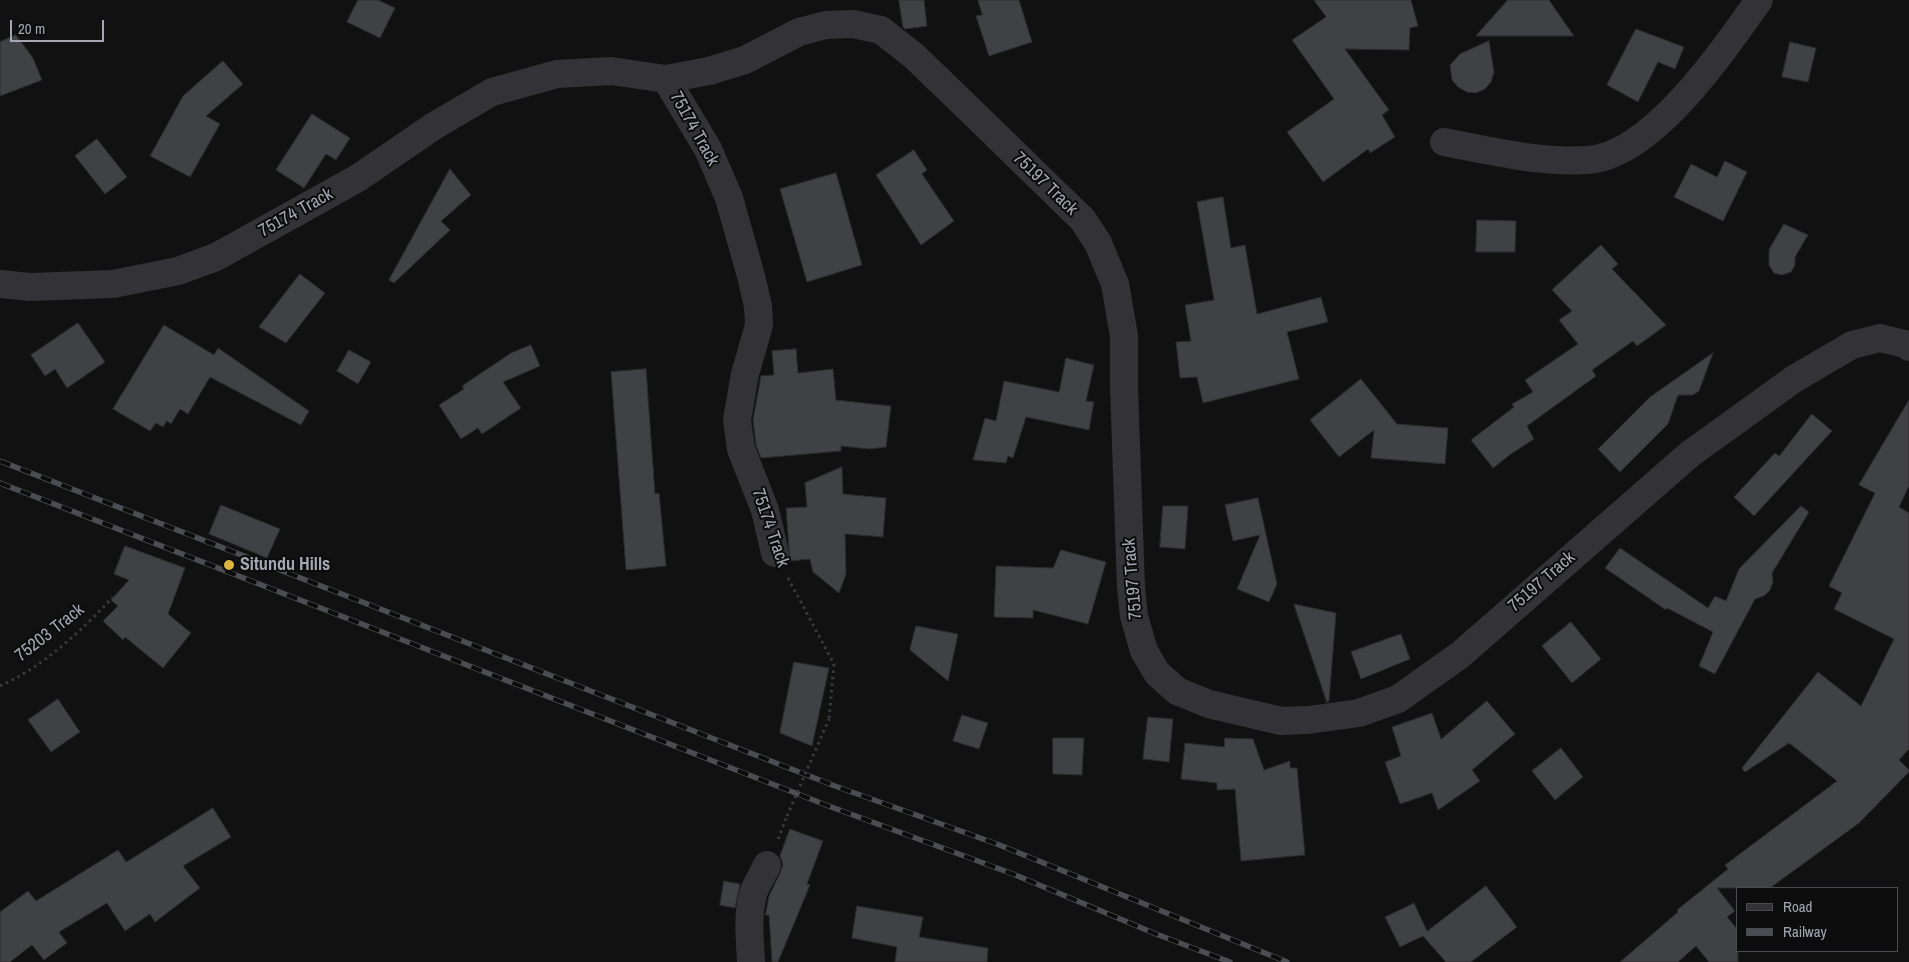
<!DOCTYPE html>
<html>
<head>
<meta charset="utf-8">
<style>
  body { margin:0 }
  #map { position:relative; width:1909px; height:962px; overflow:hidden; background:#111112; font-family:"Archivo Narrow",sans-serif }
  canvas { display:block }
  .legend { position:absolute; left:1736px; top:887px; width:162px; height:65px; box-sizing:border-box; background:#0c0c0d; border:1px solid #494a4f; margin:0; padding:6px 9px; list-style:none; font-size:15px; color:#a4a7b2 }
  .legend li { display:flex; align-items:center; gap:10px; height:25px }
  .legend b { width:25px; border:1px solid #494a4f }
  .scale { position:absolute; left:10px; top:20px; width:94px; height:22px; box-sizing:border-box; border:2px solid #a4a7b2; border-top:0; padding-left:6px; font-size:15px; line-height:18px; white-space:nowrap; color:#a4a7b2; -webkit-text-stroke:4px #0c0c0d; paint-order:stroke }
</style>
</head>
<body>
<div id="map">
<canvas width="1909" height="962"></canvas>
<ul class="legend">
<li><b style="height:6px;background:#333337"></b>Road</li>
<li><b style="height:6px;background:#4c4d52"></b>Railway</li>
</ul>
<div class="scale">20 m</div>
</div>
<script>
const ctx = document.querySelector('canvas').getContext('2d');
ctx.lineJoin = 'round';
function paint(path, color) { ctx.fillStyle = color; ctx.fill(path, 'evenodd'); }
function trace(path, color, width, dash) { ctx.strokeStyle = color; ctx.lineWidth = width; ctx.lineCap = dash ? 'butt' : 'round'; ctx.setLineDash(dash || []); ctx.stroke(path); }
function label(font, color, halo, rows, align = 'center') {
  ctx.font = font + ' "Archivo Narrow",sans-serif'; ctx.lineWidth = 4; ctx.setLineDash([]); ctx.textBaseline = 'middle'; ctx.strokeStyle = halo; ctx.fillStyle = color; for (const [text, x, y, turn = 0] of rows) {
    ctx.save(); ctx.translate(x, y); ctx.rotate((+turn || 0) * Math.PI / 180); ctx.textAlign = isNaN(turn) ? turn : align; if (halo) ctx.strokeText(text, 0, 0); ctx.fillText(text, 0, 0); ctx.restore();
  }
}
const building = new Path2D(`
  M358,0H378L395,8L380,38L347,22Z
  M899,0H924L927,26L905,29L903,27Z
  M978,0H1019L1032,42L989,56L976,16L982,15Z
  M1314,0H1411L1418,26L1410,28L1409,50L1345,49L1389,110L1382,115L1395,137L1370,153L1368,149L1323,182L1287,132L1334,99L1292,40L1326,17Z
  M1508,0H1549L1574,36H1476Z
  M1636,29L1684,47L1675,69L1658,62L1638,102L1607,85Z
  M16,35L33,58L42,80L0,96V42Z
  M1489,41L1494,72L1491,82L1485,89L1476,93L1467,92L1458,87L1452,80L1450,65L1460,54Z
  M1790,42L1816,48L1808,82L1782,77Z
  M223,61L243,84L206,116L220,124L190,177L150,156L183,96Z
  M312,114L350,138L336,160L326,154L304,188L276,170Z
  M97,139L127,177L105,194L75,156Z
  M914,150L927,170L922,174L954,221L921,245L876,175Z
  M1725,161L1747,172L1723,221L1674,197L1691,164L1717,177Z
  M450,169L471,195L441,221L450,230L394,283L389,280Z
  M836,173L862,265L807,282L780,189Z
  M1223,197L1231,248L1245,245L1257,314L1321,297L1328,322L1287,332L1299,379L1203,403L1197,377L1180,378L1176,342L1191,341L1185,305L1214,300L1197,202Z
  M1477,220L1516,221L1515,252H1476Z
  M1784,224L1808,235L1795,257V265L1791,272L1782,275L1774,273L1769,265V250Z
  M1601,245L1618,264L1612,269L1666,325L1637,346L1633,341L1592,370L1596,376L1527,426L1534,439L1511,454L1493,468L1471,440L1514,407L1512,404L1533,392L1525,380L1578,344L1559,320L1572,311L1552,290Z
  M300,274L325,293L286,343L259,327Z
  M78,323L105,362L67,388L55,369L45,376L31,355Z
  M164,325L214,355L218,348L309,411L301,425L210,377L188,414L180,409L171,424L167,421L163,427L156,423L150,431L113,409Z
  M531,345L540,366L503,382L521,408L482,434L478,428L461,439L439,405L464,389L462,386L511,353Z
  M796,349L798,373L833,369L836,400L891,406L886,447L869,449L841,446V451L761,458L756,445L753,420L761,376L774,375L772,351Z
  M349,350L371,362L358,384L337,371Z
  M1713,353L1699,391L1693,395H1678L1668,424L1620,472L1598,449L1650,397Z
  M1066,358L1094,365L1086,401L1094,402L1089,430L1026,417L1013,458L1008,456L1006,463L973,460L985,418L996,421L1004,381L1059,392Z
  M646,369L655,494L659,493L666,566L626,570L611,372Z
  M1361,379L1397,424L1448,428L1445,464L1371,458L1374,430L1339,457L1310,420Z
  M1909,400V486L1899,507L1909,513V749L1899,760L1909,770V772L1859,823L1770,888H1717L1735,911L1727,917L1738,930V962H1709L1696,946L1678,962H1620L1678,912L1677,910L1728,869L1725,865L1837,781L1789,743L1745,772L1742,768L1818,672L1861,706L1894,639L1834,609L1842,593L1829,586L1875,493L1859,485Z
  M1812,414L1832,431L1754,516L1734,497L1775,453L1779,456Z
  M842,467L843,494L886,498L883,537L845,534L846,574L839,593L813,572L810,559L790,561L786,508L807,507L805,483Z
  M1258,498L1277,584L1269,602L1237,589L1260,535L1233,541L1225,505Z
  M221,505L280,529L267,558L209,534Z
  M1163,506H1188L1185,549L1160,547Z
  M1801,506L1809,512L1772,573L1773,582L1770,590L1764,596L1755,599L1715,674L1699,666L1713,632L1667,608L1666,610L1605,568L1620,548L1708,608L1715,596L1726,601L1739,569Z
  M125,546L185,568L168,614L191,633L163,668L125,637L123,640L103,621L118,606L111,600L129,580L114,574Z
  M1061,550L1106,562L1088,624L1033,610V618L994,617L996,566L1053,568Z
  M1294,604L1336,613L1329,701L1327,702Z
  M1571,622L1601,659L1572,683L1542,646Z
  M916,626L958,634L948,681L910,650Z
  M1401,634L1410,659L1361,679L1351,652Z
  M794,662L829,668L812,746L780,733Z
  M58,699L80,732L51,752L28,720Z
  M1487,701L1515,734L1472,770L1480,781L1438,810L1432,793L1400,804L1385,762L1401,756L1392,727L1432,713L1441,739Z
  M962,715L988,723L979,749L953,741Z
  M1148,717L1173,719L1169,762L1143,759Z
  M1053,738H1084L1082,775L1053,774Z
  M1225,738L1253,739L1264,770L1290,761V768H1297L1305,855L1241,861L1235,789L1217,790V783L1181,779L1185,743L1224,747Z
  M1561,748L1583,777L1555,800L1532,771Z
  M213,808L231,837L183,866L200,888L155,922L150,914L125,931L107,903L59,932L67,943L44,960L32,945L10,962H0V912L28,891L36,901L118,850L126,862Z
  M790,829L823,841L807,884L810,885L778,962H772L769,915H765L766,912L769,896L781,871L783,864L780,856Z
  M724,881L740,884L735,908L720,905Z
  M1486,886L1517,927L1471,962H1446L1423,936L1400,947L1385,917L1414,903L1427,931Z
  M857,906L923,917L919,937L988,948L987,962H895L897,947L852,938Z`);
paint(building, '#404145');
trace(building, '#2c2b2e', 1);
trace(new Path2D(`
  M788,578L834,664L829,719
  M0,686C43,667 81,631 113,597
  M778,839L787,816`), '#393a3e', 3, [2.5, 4]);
trace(new Path2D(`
  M666,79L708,149L729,198L751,276L758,306L759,325L745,374L737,420L741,449L765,510L775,553
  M1444,142C1491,151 1539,163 1588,160C1652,156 1725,49 1759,0
  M0,284L30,287L113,284L178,271L216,257L358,178L434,126L492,92L557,74L611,71L666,79L709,71L745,60L799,32L826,25L853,24L881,30L914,56L970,110L1083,220L1098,243L1115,284L1124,336V387L1131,588L1134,616L1144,651L1157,673L1177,691L1209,704L1281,721L1308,720L1359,713L1398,699L1460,655L1690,454L1794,379L1852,345L1880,338L1905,344L1909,347
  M751,962C750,940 747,916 753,894C756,884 763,875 767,865`), '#333337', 28);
const rail = new Path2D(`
  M0,461L835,786L997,844L1287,962
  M0,483L826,805L1013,874L1156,934L1230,962`);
trace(rail, '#4c4d52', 5.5);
trace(rail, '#0c0c0d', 4, [11]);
trace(new Path2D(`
  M787,816L829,719`), '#393a3e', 3, [2.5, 4]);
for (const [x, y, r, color] of [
  [229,565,6,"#deb53e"]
]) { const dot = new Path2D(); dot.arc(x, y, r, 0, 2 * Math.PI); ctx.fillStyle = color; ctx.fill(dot); trace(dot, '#0c0c0d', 2); }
label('18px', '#a4a7b2', '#0c0c0d', [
  ["75174 Track",694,129,61],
  ["75197 Track",1045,184,44],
  ["75174 Track",296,213,-29],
  ["75174 Track",770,528,71],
  ["75197 Track",1133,579,-95],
  ["75197 Track",1542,582,-41],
  ["75203 Track",50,633,-38]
]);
label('bold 18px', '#a4a7b2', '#0c0c0d', [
  ["Situndu Hills",240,565]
], 'left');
</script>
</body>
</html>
